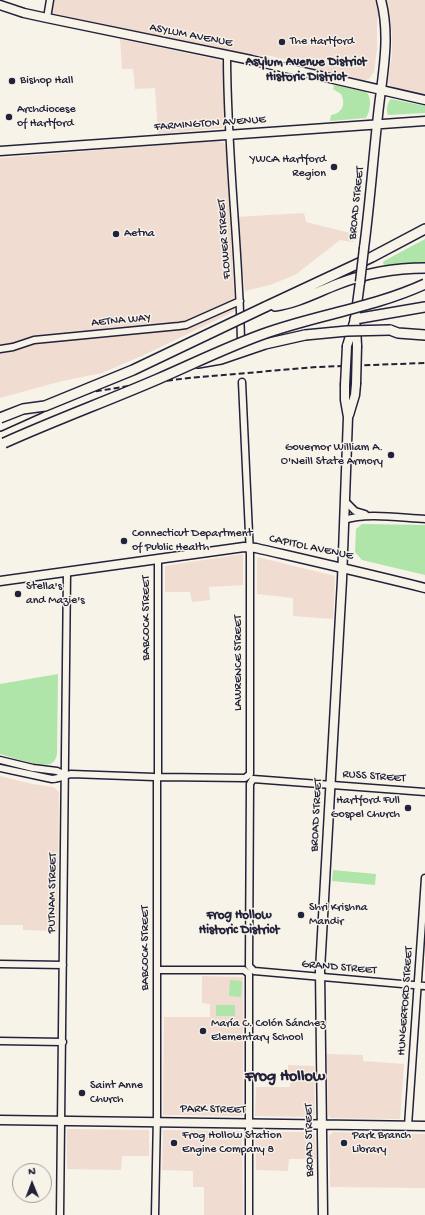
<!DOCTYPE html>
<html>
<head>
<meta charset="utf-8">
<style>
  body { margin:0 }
  #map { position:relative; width:425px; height:1215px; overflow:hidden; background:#f7f3e8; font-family:"Gochi Hand",sans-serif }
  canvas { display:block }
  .north { position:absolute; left:12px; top:1163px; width:40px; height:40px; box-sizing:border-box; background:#f7f3e8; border:1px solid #a29fa3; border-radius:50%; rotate:359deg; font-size:11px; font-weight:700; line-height:16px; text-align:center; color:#22223b }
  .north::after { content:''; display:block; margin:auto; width:14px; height:18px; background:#22223b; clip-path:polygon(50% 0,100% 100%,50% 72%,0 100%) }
</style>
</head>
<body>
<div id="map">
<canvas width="425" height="1215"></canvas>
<div class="north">N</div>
</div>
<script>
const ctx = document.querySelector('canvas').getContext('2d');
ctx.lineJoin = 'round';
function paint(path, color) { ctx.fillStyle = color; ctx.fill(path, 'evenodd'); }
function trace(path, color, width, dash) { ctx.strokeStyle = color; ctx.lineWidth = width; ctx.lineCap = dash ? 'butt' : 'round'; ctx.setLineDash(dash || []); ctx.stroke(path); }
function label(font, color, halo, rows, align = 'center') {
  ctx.font = font + ' "Gochi Hand",sans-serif'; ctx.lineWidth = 3; ctx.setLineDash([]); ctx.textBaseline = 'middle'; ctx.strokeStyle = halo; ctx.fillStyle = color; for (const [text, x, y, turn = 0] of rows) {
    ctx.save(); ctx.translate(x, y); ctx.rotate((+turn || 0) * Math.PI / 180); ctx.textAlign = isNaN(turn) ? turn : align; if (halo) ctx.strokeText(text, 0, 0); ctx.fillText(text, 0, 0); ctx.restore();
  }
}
paint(new Path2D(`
  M53,0H375L378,12L377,25V49L374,72L369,79L362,81L312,69L302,63L266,55L252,56L54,16L51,13Z
  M386,0H425V95L394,88L389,84L388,80L392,55V34L390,17Z
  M120,39L220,60L223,64L225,125L223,128L158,134L155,88L135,89L133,69H122Z
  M215,141H220L224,143L226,149L235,311L146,354L102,373L62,381L0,398V158Z
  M304,213L306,222L354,234L353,242L340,240L295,275L270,285L245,291L236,217Z
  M243,554V585L209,587L210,600L192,602L190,592H165V566Z
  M257,557L335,576L333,619L293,616V598L257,594Z
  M0,776L32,784L53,787L59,792L57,931L23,930V925H0Z
  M202,976L243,977V1116L163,1115L164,1017H210V1004L202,1003Z
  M327,1054L363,1055V1061L404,1064L400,1119L331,1118L328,1115Z
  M288,1065L314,1066L315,1114L313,1117L255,1116L256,1087H290L291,1078L288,1077Z
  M67,1129L149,1130V1156H122L121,1170L67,1169Z
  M163,1130L242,1131L243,1215H204V1187H193V1171L162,1170Z
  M255,1132H313L315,1135L316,1159H289L288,1171L256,1170Z
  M333,1132L425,1134V1188L330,1187L329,1136Z`), '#f0dcd1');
paint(new Path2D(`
  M334,85L365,91C372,95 371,111 366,118L330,121L331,115C343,113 346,104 341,94L333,89Z
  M391,99L425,106V113L388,115C386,111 387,102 391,99Z
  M425,239V262L384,266L383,262L384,261Z
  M362,524L425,525V575L362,560L355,552L356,529Z
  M58,674L57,754C56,758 55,762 50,764C41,767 10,757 0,754V684Z
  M333,870L376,874L375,885L332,881Z
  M230,980L242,981L241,997L229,996Z
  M216,1005H235V1016H216Z`), '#afe5a8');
const minor = new Path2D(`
  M47,18L50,0
  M227,56C227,151 239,246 241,341
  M0,349L13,347L34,340L179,326L186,325L240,301
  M345,501L355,511L365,514
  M344,520C366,512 402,518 425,519
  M158,559V775L160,777L245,778L250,774V555L242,382
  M0,760L33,768L57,771L65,775
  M0,768L52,779C60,779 64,775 71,774L154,777L157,778V1115L155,1215
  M425,792L253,779L250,784L249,966L254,971L425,986
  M0,964L63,965
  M157,970H244L249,974V1215
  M0,1041L63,1042
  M408,1126L425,878
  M60,1215L67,572`);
const major = new Path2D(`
  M0,5L24,13L47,18L251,60L425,100
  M0,151L425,121
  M364,248C370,203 373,159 378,115C382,76 391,38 381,0
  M356,326L357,346
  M347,346L355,319L360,282
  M349,415L355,395L356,384
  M0,581L244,547L256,548C312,561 369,574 425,588
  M0,1120L425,1126
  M323,1215L320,970L342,580L348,417L345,400V385`);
const highway = new Path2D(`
  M275,306C297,303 317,292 338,284C366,273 395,268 425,268
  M265,307L372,257L425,229
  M355,319L425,307
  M390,330L398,333L425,335
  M198,363L221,359L265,344L305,335
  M0,426L40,408`);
trace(minor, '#22223b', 9);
trace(major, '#22223b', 11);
trace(highway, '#22223b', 12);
trace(minor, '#f7f3e8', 6);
trace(major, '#f7f3e8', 8);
trace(highway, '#f7f3e8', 9);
trace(new Path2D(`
  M0,416L43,403L92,392L140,384L189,378L316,367L425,363`), '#22223b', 2, [6, 3]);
const majorBridge = new Path2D(`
  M360,282L364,248
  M356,384L357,346
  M345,385L347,346`);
const highwayBridge = new Path2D(`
  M305,335L347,331L390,330
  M0,418L23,409L45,406L133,370L265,307
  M4,443C55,420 107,401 158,379C195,363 231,345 269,332C321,314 375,307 425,284`);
trace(majorBridge, '#22223b', 11, []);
trace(highwayBridge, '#22223b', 12, []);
trace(majorBridge, '#f7f3e8', 8);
trace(highwayBridge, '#f7f3e8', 9);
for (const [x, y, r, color] of [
  [282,42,4,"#22223b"],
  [12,81,4,"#22223b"],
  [9,117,4,"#22223b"],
  [334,167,4,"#22223b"],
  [116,234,4,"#22223b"],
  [391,455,4,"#22223b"],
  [124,541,4,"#22223b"],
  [18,594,4,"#22223b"],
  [408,808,4,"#22223b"],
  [301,915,4,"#22223b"],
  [203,1031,4,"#22223b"],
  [82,1093,4,"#22223b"],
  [174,1143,4,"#22223b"],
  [344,1143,4,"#22223b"]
]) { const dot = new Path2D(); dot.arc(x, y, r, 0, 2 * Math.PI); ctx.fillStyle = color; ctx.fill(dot); trace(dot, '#f7f3e8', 1.5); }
label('12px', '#22223b', '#f7f3e8', [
  ["ASYLUM AVENUE",191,36,11],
  ["FARMINGTON AVENUE",210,124,-4],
  ["BROAD STREET",357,203,-84],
  ["FLOWER STREET",225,239,-94],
  ["AETNA WAY",121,321,-5],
  ["CAPITOL AVENUE",311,548,12],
  ["BABCOCK STREET",147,618,-90],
  ["LAWRENCE STREET",239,663,-90],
  ["RUSS STREET",374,777,4],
  ["BROAD STREET",317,815,-87],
  ["PUTNAM STREET",53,893,-89],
  ["BABCOCK STREET",146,948,-90],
  ["GRAND STREET",339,968,5],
  ["HUNGERFORD STREET",406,1001,-86],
  ["PARK STREET",213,1110,1],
  ["BROAD STREET",310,1140,-91]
]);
label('12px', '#22223b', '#f7f3e8', [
  ["The Hartford",290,42],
  ["Bishop Hall",20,81],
  ["Archdiocese",17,110],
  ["of Hartford",17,124],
  ["YWCA Hartford",326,160,"right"],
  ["Region",326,174,"right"],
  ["Aetna",124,234],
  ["Governor William A.",383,448,"right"],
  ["O'Neill State Armory",383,462,"right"],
  ["Connecticut Department",132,534],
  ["of Public Health",132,548],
  ["Stella's",26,587],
  ["and Mazie's",26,601],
  ["Hartford Full",400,801,"right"],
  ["Gospel Church",400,815,"right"],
  ["Shri Krishna",309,908],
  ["Mandir",309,922],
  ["María C. Colón Sánchez",211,1024],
  ["Elementary School",211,1038],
  ["Saint Anne",90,1086],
  ["Church",90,1100],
  ["Frog Hollow Station",182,1136],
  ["Engine Company 8",182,1150],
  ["Park Branch",352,1136],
  ["Library",352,1150]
], 'left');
label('bold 13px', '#22223b', '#f7f3e8', [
  ["Asylum Avenue District",306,63],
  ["Historic District",306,78],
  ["Frog Hollow",239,916],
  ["Historic District",239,931]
]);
label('bold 16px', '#22223b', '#f7f3e8', [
  ["Frog Hollow",285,1078]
]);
</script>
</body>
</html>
